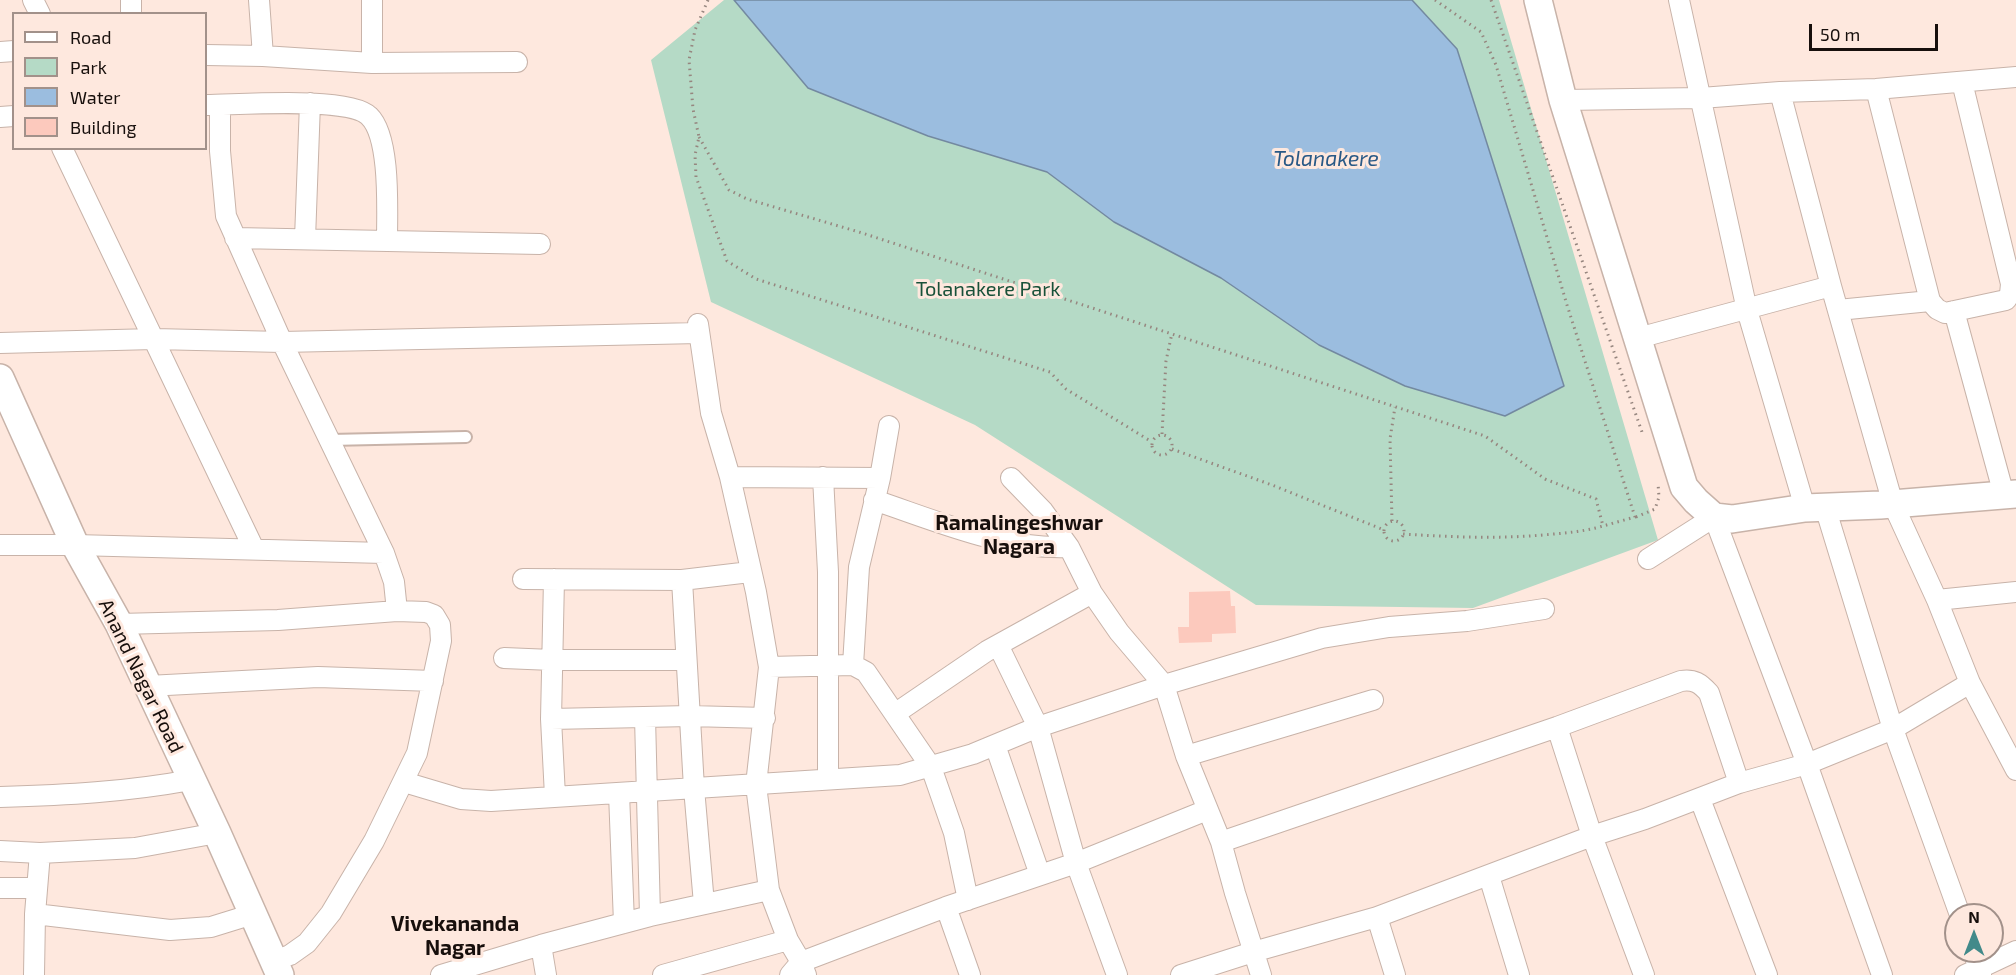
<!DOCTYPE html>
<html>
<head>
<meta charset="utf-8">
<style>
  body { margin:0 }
  #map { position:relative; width:2016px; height:975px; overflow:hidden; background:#fee8de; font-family:"Exo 2",sans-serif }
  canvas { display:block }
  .legend { position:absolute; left:12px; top:12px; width:195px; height:138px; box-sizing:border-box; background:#fee8de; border:2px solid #a2918a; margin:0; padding:8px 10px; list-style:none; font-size:18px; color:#170f0c }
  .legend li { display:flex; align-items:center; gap:12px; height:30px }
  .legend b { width:30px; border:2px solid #a2918a }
  .north { position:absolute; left:1944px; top:903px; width:60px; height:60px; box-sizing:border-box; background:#fee8de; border:2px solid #a2918a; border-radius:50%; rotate:0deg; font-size:16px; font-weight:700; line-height:24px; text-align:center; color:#170f0c }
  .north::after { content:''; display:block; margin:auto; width:21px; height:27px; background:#428a8a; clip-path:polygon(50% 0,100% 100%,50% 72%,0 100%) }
  .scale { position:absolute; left:1809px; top:24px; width:129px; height:27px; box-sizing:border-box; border:3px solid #170f0c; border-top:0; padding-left:8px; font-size:18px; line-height:21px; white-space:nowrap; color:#170f0c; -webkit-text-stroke:4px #fee8de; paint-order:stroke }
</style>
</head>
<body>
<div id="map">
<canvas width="2016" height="975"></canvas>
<ul class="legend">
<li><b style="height:8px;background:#fff"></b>Road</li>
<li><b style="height:16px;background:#b5dac6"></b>Park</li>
<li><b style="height:16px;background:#9bbddf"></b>Water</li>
<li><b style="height:16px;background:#fcc9bd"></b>Building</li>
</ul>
<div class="north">N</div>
<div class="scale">50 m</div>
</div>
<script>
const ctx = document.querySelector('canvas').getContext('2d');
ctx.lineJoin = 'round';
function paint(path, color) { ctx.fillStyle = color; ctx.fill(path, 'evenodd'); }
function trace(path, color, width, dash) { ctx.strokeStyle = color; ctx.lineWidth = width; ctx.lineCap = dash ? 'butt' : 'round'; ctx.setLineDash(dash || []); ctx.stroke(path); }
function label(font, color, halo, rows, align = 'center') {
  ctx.font = font + ' "Exo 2",sans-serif'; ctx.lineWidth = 6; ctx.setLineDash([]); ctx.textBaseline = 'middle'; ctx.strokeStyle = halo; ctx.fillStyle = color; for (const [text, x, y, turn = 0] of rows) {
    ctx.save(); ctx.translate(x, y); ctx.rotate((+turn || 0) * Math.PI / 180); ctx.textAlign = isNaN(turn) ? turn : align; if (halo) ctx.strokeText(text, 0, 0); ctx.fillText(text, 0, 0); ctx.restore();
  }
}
paint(new Path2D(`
  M724,0H734L808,88L928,136L1047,172L1114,222L1221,278L1319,345L1505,416L1564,386L1457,49L1412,0H1499L1658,540L1473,608L1256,605L975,425L711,302L651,60Z`), '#b5dac6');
const water = new Path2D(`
  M734,0H1412L1457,49L1564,386L1505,416L1405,386L1319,345L1221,278L1114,222L1047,172L928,136L808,88Z`);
paint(water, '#9bbddf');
trace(water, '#7389a0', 1.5);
paint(new Path2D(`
  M1230,591L1231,606H1235L1236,633L1212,634V642L1179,643L1178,627H1189V592Z`), '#fcc9bd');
const lane = new Path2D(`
  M330,440L466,437`);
const street = new Path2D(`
  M33,0L40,14
  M131,0V14
  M259,0L263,56
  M372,0V63
  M1679,0L1747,310L1805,508
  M0,52L14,51
  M206,55L263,56L372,63L517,62
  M1876,89L1930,301L1937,309L1945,313L2006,300L2010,294L2011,284L1962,82
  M1780,92L1831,286L1893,504L1937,600L1970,683L2016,770
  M1563,100L1701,98L1780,92L1876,89L2016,77
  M206,105C237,105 349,96 369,116C391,137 387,211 387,241
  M220,105V151L226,216L282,342L384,553L394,582L397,611
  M0,117L14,116
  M62,148L254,549
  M235,238L540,244
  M305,239L310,103
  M1838,310L1930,301
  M1954,311L2004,495
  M698,324L711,413L730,477L756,592L769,667L756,785L769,890L788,940L801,962L806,975
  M1638,338L1831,286
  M0,343L154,339L282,342L699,333
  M730,477L880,478
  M823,477L828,572V779
  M1011,478L1043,511L1069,547L1092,593L1119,632L1164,685L1186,756L1221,842L1235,893L1261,975
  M874,500C937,521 1003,550 1069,547
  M1825,507L1893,729L1960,915
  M0,545H75L384,553
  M1648,559L1714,517L1807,764L1882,975
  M523,579L682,580L750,572
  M554,579L551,719L555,796
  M682,580L694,788L704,904
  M1937,600L2016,592
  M119,624L278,620L397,611L426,612L434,615L440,625L441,641L417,753L374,841L331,913L307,943L290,955L274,961
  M998,645L1038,727L1076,863L1117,975
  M504,658L552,660H686
  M853,665L859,567L880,478L889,426
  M769,667L853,665L866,672L931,767L954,833L968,900
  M148,686L318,677L433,681
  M896,713L987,651L1092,593
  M645,717L650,916
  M551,719L690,716L765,718
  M1557,727L1592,836L1644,975
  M995,745L1040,875
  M1186,756L1373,700
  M404,782L461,799L491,801L900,775L973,754L1038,727L1164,685L1322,638L1389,627L1467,621L1544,609
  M619,793L624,923
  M0,797C66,795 126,792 191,780
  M1700,799L1767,975
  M1221,842L1557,727L1681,681C1694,679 1700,683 1709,693L1739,783
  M0,851L40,853L135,848L217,833
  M1489,876L1519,975
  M0,888H37
  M946,907L970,975
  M35,914L170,930L211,927L253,914
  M1377,917L1395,975
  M541,945L546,975
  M1973,951L1981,975
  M34,975L35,914L40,853
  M441,975L541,945L650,916L769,890
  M663,975L788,940
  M790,975L801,962L946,907L1076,863L1207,810
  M1181,975L1253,952L1377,917L1592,836L1645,819L1739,783L1807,764L1893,729L1970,683
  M1965,975L2016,951`);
const secondary = new Path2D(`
  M1538,0L1563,100L1684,487L1696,501L1714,517L1732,519L1805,508L1880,505L2016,494
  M0,378L75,545L119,624L217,833L280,975`);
trace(lane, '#c8b3a9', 14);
trace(street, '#c8b3a9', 22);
trace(secondary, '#c8b3a9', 30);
trace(new Path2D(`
  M708,0L695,30L689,60L693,109L699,137L695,155L696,177L727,261L756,279L1050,372L1066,389L1152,442
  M1435,0L1481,32L1496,65L1567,305L1635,517L1603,526
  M1491,0L1642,432
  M699,137L729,190L747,199L859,232L1485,436L1545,479L1596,499L1603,526C1583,532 1564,533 1543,535C1496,539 1450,537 1403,534
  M1162,434L1166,361L1172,333
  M1152 445a10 10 0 1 1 20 0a10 10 0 1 1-20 0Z
  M1172,449L1272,485L1384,530
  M1636,517L1655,509L1659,497L1658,483
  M1392,521L1390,439L1395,407
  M1384 531a10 10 0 1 1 20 0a10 10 0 1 1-20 0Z`), '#96867f', 3, [1.5, 4.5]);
trace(lane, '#fff', 10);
trace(street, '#fff', 20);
trace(secondary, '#fff', 27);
label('20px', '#195139', '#fee8de', [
  ["Tolanakere Park",988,289]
]);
label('20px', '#170f0c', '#fee8de', [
  ["Anand Nagar Road",141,676,64]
]);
label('italic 21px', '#295986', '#fee8de', [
  ["Tolanakere",1326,159]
]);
label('bold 21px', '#170f0c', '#fee8de', [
  ["Ramalingeshwar",1019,523],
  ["Nagara",1019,547],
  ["Vivekananda",455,924],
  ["Nagar",455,948]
]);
</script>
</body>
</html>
